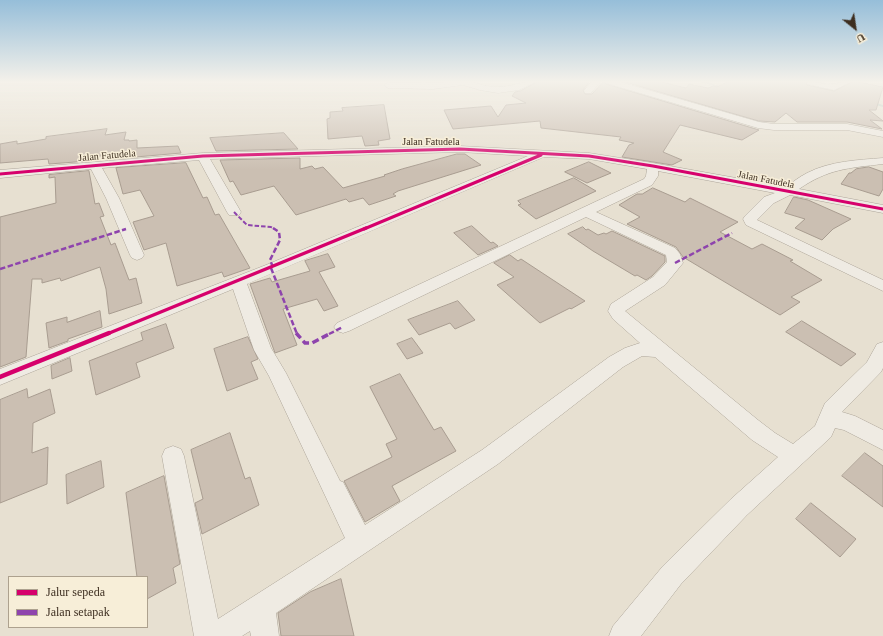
<!DOCTYPE html>
<html>
<head>
<meta charset="utf-8">
<style>
  body { margin:0 }
  #map { position:relative; width:883px; height:636px; overflow:hidden; background:#e7e0d1; font-family:Georgia,serif }
  canvas { display:block }
  .legend { position:absolute; left:8px; top:576px; width:140px; height:52px; box-sizing:border-box; background:#f7eed8; border:1px solid #ada18e; margin:0; padding:5px 7px; list-style:none; font-size:12px; color:#3d2e20 }
  .legend li { display:flex; align-items:center; gap:8px; height:20px }
  .legend b { width:20px; border:1px solid #ada18e }
  .north { position:absolute; left:835px; top:8px; width:40px; height:40px; -webkit-text-stroke:3px #f7eed8; paint-order:stroke; rotate:150deg; font-size:11px; font-weight:700; line-height:16px; text-align:center; color:#3d2e20 }
  .north::after { content:''; display:block; margin:auto; width:14px; height:18px; background:#3d2e20; clip-path:polygon(50% 0,100% 100%,50% 72%,0 100%) }
</style>
</head>
<body>
<div id="map">
<canvas width="883" height="636"></canvas>
<ul class="legend">
<li><b style="height:5px;background:#d6006c"></b>Jalur sepeda</li>
<li><b style="height:5px;background:#8e44ad"></b>Jalan setapak</li>
</ul>
<div class="north">U</div>
</div>
<script>
const ctx = document.querySelector('canvas').getContext('2d');
ctx.lineJoin = 'round';
function paint(path, color) { ctx.fillStyle = color; ctx.fill(path, 'evenodd'); }
function trace(path, color, width, dash) { ctx.strokeStyle = color; ctx.lineWidth = width; ctx.lineCap = dash ? 'butt' : 'round'; ctx.setLineDash(dash || []); ctx.stroke(path); }
function label(font, color, halo, rows, align = 'center') {
  ctx.font = font + ' Georgia,serif'; ctx.lineWidth = 3; ctx.setLineDash([]); ctx.textBaseline = 'middle'; ctx.strokeStyle = halo; ctx.fillStyle = color; for (const [text, x, y, turn = 0] of rows) {
    ctx.save(); ctx.translate(x, y); ctx.rotate((+turn || 0) * Math.PI / 180); ctx.textAlign = isNaN(turn) ? turn : align; if (halo) ctx.strokeText(text, 0, 0); ctx.fillText(text, 0, 0); ctx.restore();
  }
}
paint(new Path2D(`
  M701,81H704L726,88L724,89L701,82Z
  M873,102L883,105V107L872,104V103Z`), '#bcccc2');
const building = new Path2D(`
  M539,81H590L583,90L585,94H592L604,81L606,84L759,130L742,140L680,125L663,152L682,160L672,165L622,157L629,145L634,143L619,140L621,137L541,128L540,121L453,129L444,110L491,106L498,117L506,105L526,103L512,96L515,92L520,91Z
  M622,81H658L686,88L689,84L708,88L713,86L717,87L729,81H806L807,85L834,91L854,81L883,87L876,110H869L883,121L870,120L882,129L847,122H797L786,113L775,122L759,121Z
  M384,105L390,139L378,141L379,145L365,146L362,136L328,139L327,119L330,118V112L343,111L342,108Z
  M107,129L105,135L126,132L124,140H129V141L137,140V148L178,146L181,153L113,159L112,154L87,158L88,161L49,164L48,159L0,163V144L17,141V144L46,139V137Z
  M284,133L298,149L216,151L210,138Z
  M457,154H465L481,165L398,191L393,194L396,196L369,205L363,198L349,202L346,199L296,215L274,186L241,195L233,181L230,182L220,160L300,158V169L312,166L315,169L323,167L343,188L385,176L384,175L402,169Z
  M589,162L611,173L587,183L565,172Z
  M186,163L203,198L207,197L215,215L219,214L250,268L224,277L222,272L177,286L166,243L144,250L133,222L154,216L140,190L123,194L116,168Z
  M869,167L883,172V189L879,196L841,184L849,173H851L856,169Z
  M89,171L95,204L99,203L104,216L100,217L111,245L115,243L129,280L136,278L142,303L109,314L106,289L100,267L61,281L60,278L42,283V279H32L26,357L0,367V217L56,203L55,177L49,178V175Z
  M574,178L596,191L536,219L518,205L521,204L518,201Z
  M653,188L685,202L690,198L738,222L720,232L752,249L762,244L793,260L790,261L822,280L791,297L800,302L780,315L683,257L676,247L627,224L640,217L619,205L637,194H642Z
  M794,197L808,200L851,219L833,229L822,240L795,228L805,219L785,213Z
  M472,226L491,243L493,242L498,246L478,255L454,233Z
  M583,227L586,230L588,229L598,235L604,233L606,234L612,231L665,256V262L652,276L646,280L637,275L635,276L593,251L568,234Z
  M328,254L335,267L319,272L338,306L324,311L317,299L283,309L297,345L275,353L250,284L270,278L272,282L310,271L305,261Z
  M510,255L518,261L521,259L585,301L571,309L570,308L540,323L497,285L514,277L494,263Z
  M458,301L475,320L455,329L450,323L419,335L408,320Z
  M100,311L102,327L68,339V341L49,348L46,323L67,317V322Z
  M802,321L856,354L841,366L786,332Z
  M166,324L174,348L136,363L140,377L96,395L89,361L143,340L141,333Z
  M248,337L258,359L251,362L258,379L227,391L214,349Z
  M412,338L423,353L407,359L397,344Z
  M70,358L72,371L52,379L51,366Z
  M400,374L434,430L441,427L456,451L392,486L400,501L365,522L344,481L392,457L386,444L397,439L370,387Z
  M27,389L28,398L50,389L55,413L33,423L32,453L48,447L47,484L0,503V400Z
  M230,433L245,479L250,477L259,505L202,534L195,503L203,499L191,450Z
  M865,453L883,466V507L842,476Z
  M101,461L104,487L67,504L66,475Z
  M164,476L180,564L173,568L176,583L147,599V577H137L126,493Z
  M811,503L856,539L840,557L796,519Z
  M341,579L354,636H281L278,613L310,592Z`);
paint(building, '#cbbfb2');
trace(building, '#a89c90', 1);
const minor = new Path2D(`
  M454,81C459,81 465,80 470,81C479,84 488,87 498,87C512,87 525,80 538,81L519,90L498,93L480,90L463,85L433,89L388,88L384,85L388,82L433,83Z
  M592,81H601L591,93H585L584,91Z
  M605,81H617L759,122L774,124H847L883,131V137L847,130H774L758,128L606,83Z
  M807,81C815,81 826,85 834,84C841,83 844,80 853,81L834,90L807,84Z
  M460,146L589,153L653,163L786,187C793,182 799,177 807,173C830,161 858,160 883,158V164C848,168 828,169 799,189L883,205V213L790,195L774,203L757,220L883,280V291L746,225L743,219L745,216L764,197L775,193L658,171V176L652,185L596,212L675,248L680,254L683,263L665,285L625,311L758,420L775,433L793,444L815,426L825,403L867,362L877,344L883,342V368L881,372L842,412L855,416L883,430V450L844,430L835,428L831,437L747,515L681,584L641,636H609L613,626L663,566L731,499L778,457L752,440L655,357L642,356L623,367L498,464L276,613L279,636H251L250,631L242,636H194L162,456L165,449L173,446L181,449L184,456L218,619L345,538L269,376L254,350L233,289L0,385V369L266,265L528,156L460,152L210,159L241,212L239,215H229L227,212L199,160L102,168L119,198L144,255L142,258L137,260L132,258L130,255L106,198L91,169L0,178V170L203,153ZM544,157L589,159L647,169L646,176L644,179L337,323L334,327L337,331L343,333L349,331L586,217L666,255L667,262L653,277L611,304L608,311L613,319L640,343L625,348L609,357L482,450L365,525L343,482L340,481L286,373L271,348L247,284Z`);
trace(minor, '#ada599', 1);
paint(minor, '#efebe3');
trace(new Path2D(`
  M234,212L247,225L271,227L274,229`), '#8e44ad', 2, [4.5, 2]);
trace(new Path2D(`
  M273,228L279,232L280,240L270,260L273,267
  M675,263L732,233
  M271,268L297,334
  M0,269L126,229
  M329,334L343,327`), '#8e44ad', 2.5, [5.5, 2.5]);
trace(new Path2D(`
  M296,333L305,343H312L331,333`), '#8e44ad', 3.5, [7, 3.5]);
trace(new Path2D(`
  M0,174L203,156L460,149L589,156L653,166L883,209
  M364,229L541,155`), '#d6006c', 3);
trace(new Path2D(`
  M107,334L366,228`), '#d6006c', 3.5);
trace(new Path2D(`
  M0,377L109,333`), '#d6006c', 4.5);
const sky = ctx.createLinearGradient(0, 0, 0, 170);
sky.addColorStop(0, '#96bed9');
sky.addColorStop(0.48, '#f4f1ea');
sky.addColorStop(1, '#f4f1ea00');
ctx.fillStyle = sky;
ctx.fillRect(0, 0, 883, 170);
label('10px', '#3d2e20', '#f7eed8', [
  ["Jalan Fatudela",431,142],
  ["Jalan Fatudela",107,156,-5],
  ["Jalan Fatudela",766,180,11]
]);
</script>
</body>
</html>
